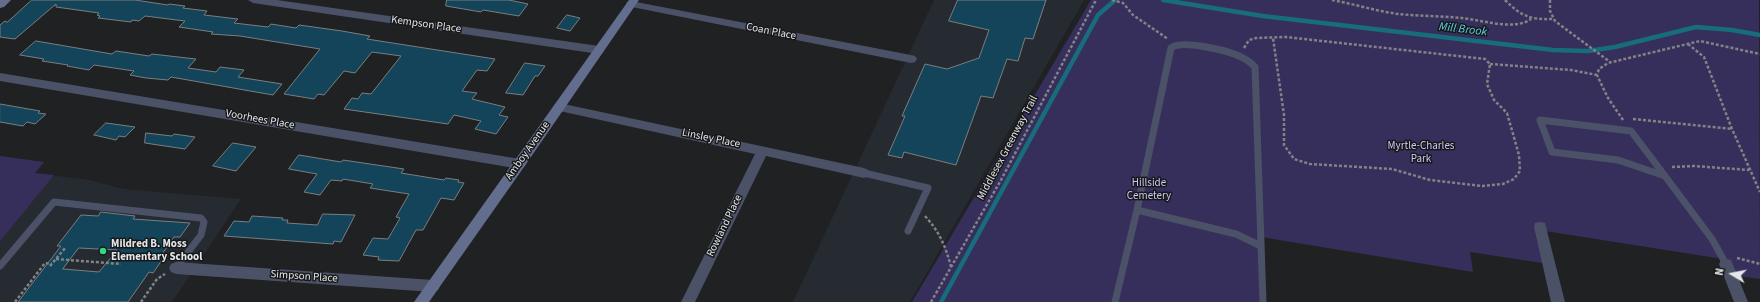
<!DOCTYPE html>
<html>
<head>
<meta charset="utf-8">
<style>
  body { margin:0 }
  #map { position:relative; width:1760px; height:302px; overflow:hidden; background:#1f2123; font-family:"Source Sans 3",sans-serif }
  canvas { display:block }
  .north { position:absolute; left:1712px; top:254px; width:40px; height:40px; -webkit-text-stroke:3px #161819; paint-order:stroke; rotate:280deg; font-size:11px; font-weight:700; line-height:16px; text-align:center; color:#e5e6e7 }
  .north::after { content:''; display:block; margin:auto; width:14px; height:18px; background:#e5e6e7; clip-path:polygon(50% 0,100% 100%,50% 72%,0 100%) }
</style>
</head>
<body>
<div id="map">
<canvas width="1760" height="302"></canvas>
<div class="north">N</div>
</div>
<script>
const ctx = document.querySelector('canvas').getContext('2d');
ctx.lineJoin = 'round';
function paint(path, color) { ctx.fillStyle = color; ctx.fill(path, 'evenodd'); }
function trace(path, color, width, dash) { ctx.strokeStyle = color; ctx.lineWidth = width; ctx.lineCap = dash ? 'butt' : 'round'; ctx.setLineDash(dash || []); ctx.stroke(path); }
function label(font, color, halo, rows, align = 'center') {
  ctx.font = font + ' "Source Sans 3",sans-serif'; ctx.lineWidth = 3; ctx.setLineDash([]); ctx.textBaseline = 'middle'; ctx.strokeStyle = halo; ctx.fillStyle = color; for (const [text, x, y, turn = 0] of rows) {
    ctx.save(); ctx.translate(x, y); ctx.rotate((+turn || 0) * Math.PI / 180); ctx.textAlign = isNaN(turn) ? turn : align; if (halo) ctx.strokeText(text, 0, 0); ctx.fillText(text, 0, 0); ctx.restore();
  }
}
paint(new Path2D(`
  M934,0H1084L910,302H793Z
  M0,156L44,162L35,173L89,180L124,189L241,199L172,302H0Z`), '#252b31');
paint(new Path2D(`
  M1091,0H1759L1760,279L1737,276L1729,260L1545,231L1555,265L1470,252L1473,272L1261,237L1262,302H912Z
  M0,156L44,162L35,173L54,175L0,241Z`), '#362f5b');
trace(new Path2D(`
  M1163,0L1263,16L1553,50L1588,51L1615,47L1696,27L1732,30L1760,35
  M941,302L1098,15L1115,0`), '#186d7c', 4.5);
const building = new Path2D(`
  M32,0H135L168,5L169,4L185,6L183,8L207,11L204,15L238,19L234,23L268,27L271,24L296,28L299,25L342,31L370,36L367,39L495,59L487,71L477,70L462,91L477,93L472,99L505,107L499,115L508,117L496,134L475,129L481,121L454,115L448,124L344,109L352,98L358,99L362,93L371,94L401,56L372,52L355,73L344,71L324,95L318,94L314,99L284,94L320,49L240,36L211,34L213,32L179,27L185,21L145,16L139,21L132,20L131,22L98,18L100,16L97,15L99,13L56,7V4L15,39L0,37V25L5,21L7,22Z
  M447,0H509L528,4L519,16L483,10L481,12L446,6Z
  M958,0H1046L1033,39L1025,38L1018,61L1007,59L993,98L981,96L956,165L904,152L902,158L888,155L905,116H902L925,64L947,69L979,58L989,30L949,21Z
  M567,15L580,18L570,31L557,28Z
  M36,41L112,54L116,51L149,56L152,54L196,59L188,68L216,72L220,67L244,70L238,77L282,84L273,95L171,77L168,80L146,78L130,75L134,71L94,65L89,70L67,66L68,65L42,61L44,59L20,55Z
  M525,63L545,66L538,76H535L523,95L506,93Z
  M0,104L40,111L38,113L46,114L35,124L27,122L23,126L0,122Z
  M106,123L135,127L125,137L119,136L116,140L94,135Z
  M146,133L172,136L174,134L195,137L185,149L145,143Z
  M233,143L256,147L236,171L213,166Z
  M299,155L341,162L343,160L404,169L401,173L444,180L446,178L459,180L458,182L464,183L454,200L441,198L423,230H416L399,261L378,260L379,257L363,255L373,238L388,239L400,218L396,217L409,194L370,188L373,184L343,179L342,181L331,180L320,195L304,192L317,174L289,169Z
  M101,212L135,216L133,219L190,223L180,237H174L158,260H162L153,273L149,272L128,302H18L61,246H57L81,215L98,216ZM79,248L117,250L99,272L63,269Z
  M323,214L355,215L341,242L334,241L333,244L224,236L234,221L249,222L252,216L283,218L282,220H288L287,223L317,225Z`);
paint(building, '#13445a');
trace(building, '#7b7e80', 1);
trace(new Path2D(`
  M1112,0L1123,3L1133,15L1168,39
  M1332,0C1354,4 1376,11 1398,14C1419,16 1441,16 1462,18C1481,20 1515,31 1531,19
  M1505,0C1521,16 1530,20 1553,19
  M1550,0V11L1555,21L1610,62
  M1688,44L1704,57L1732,129L1760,192
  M1244,48L1249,40L1256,38L1286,37L1485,59L1490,64L1487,84L1494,100L1507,113L1519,155L1520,171L1514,179L1503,184L1482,186L1430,180L1392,169L1310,164L1294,159L1284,145V115L1273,38
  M1490,64L1571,70L1597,75
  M1633,119L1732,129
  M1623,120L1608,98L1597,75L1599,69L1608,63L1700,41L1760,54
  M1672,167L1694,166L1749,170
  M925,216C939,231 946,247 951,267
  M1737,258L1760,264
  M56,259L121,264
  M50,266L66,247
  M15,302L45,263L52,264
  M141,302L157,279L165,274
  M931,302L1001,180L1096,0`), '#818384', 2.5, [3, 2]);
trace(new Path2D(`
  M1540,120L1631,131L1665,176L1618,160L1552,152Z
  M864,173L928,188L908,231
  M1665,176L1712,239L1726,264
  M1137,210L1236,234L1261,246
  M0,266L54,202L201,218L204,222L201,235L176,268
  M1115,302L1137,210L1171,48C1181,39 1231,51 1243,58C1248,60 1251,63 1255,67L1263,302`), '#4b5267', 7);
paint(new Path2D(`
  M248,0H277L599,46L603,47L604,50L603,53L599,54L253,3Z
  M631,1L911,55L915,56L917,59L915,62L911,63L627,6L626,4L627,2Z
  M0,73L520,159L524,161L526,164L524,167L520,169L0,81Z
  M559,103L864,168L868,170L870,173L868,176L864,178L766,156L695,302H681L755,154L555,110L553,107L555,104Z
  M1540,222L1545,223L1546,227L1565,302H1551L1534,227L1535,223Z
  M1726,259L1731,260L1748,302H1734L1719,264L1721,260Z
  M176,262L433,280L438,282L440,286L438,290L433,292L176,274L171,272L169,268L171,264Z`), '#4b5267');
paint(new Path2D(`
  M0,0H11L4,7L0,8Z
  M629,0H639L524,167L429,302H414Z`), '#636e8f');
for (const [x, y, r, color] of [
  [103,251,4,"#32d882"]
]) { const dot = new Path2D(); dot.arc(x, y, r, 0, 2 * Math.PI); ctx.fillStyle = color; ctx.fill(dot); trace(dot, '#161819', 1.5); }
label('11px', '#e5e6e7', '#161819', [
  ["Kempson Place",426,25,8],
  ["Coan Place",771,32,11],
  ["Voorhees Place",260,120,10],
  ["Linsley Place",711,139,12],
  ["Middlesex Greenway Trail",1008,148,-62],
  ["Amboy Avenue",528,151,-55],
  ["Rowland Place",725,226,-64],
  ["Simpson Place",304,277,4]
]);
label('11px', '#ccc7f7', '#161819', [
  ["Myrtle-Charles",1421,147],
  ["Park",1421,160],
  ["Hillside",1149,184],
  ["Cemetery",1149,197]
]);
label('bold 11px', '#e5e6e7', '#161819', [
  ["Mildred B. Moss",111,245],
  ["Elementary School",111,258]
], 'left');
label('italic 12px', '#5fd3ea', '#161819', [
  ["Mill Brook",1463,30,7]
]);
</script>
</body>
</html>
